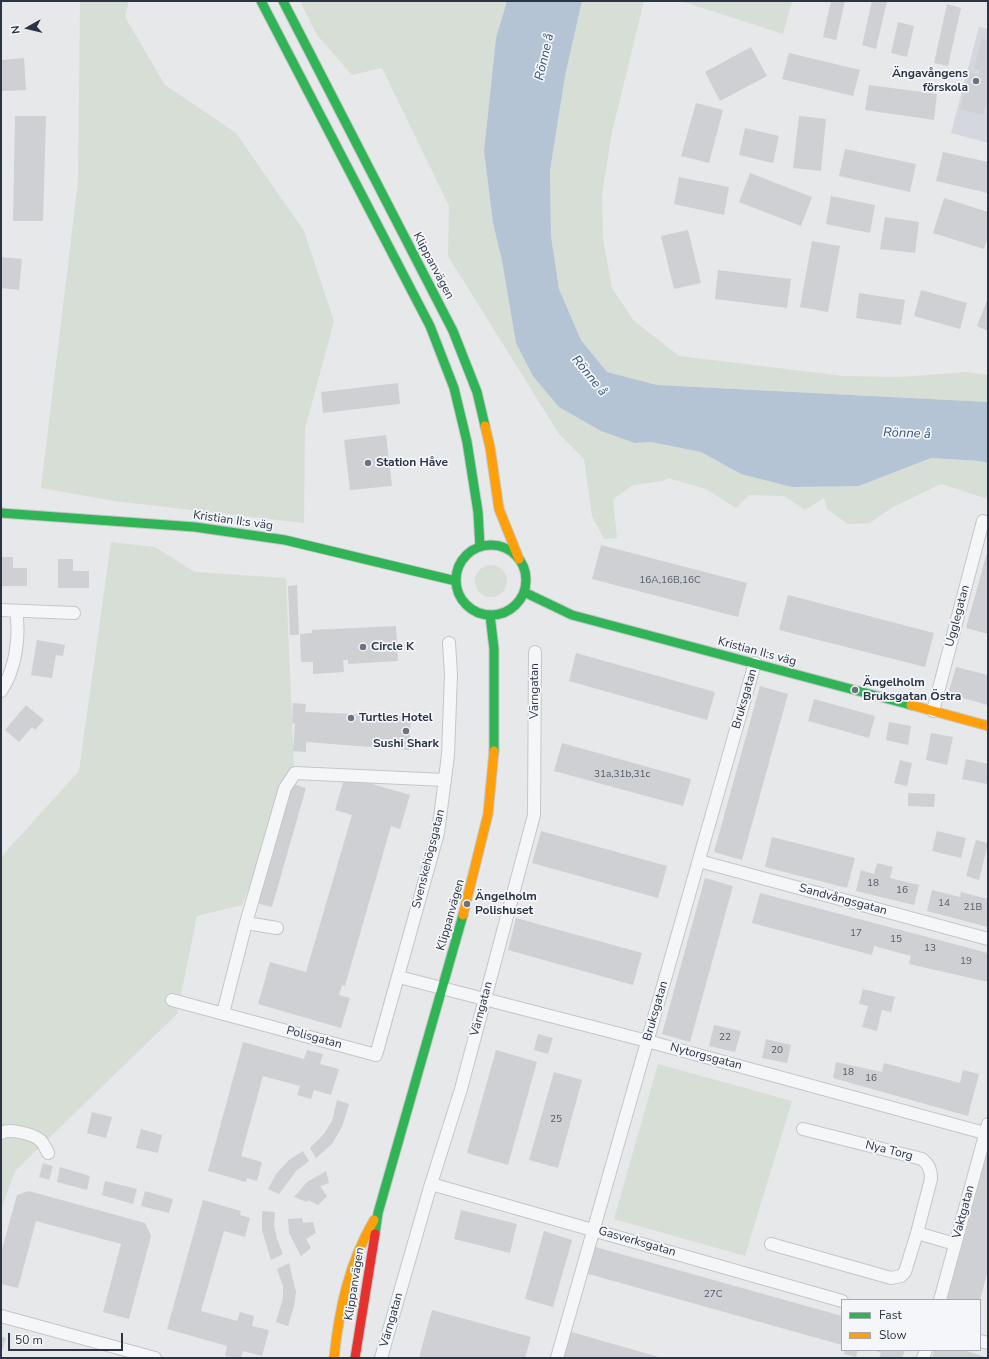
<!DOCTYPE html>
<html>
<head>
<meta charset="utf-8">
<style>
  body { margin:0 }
  #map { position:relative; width:989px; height:1359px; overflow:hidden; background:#e6e8ea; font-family:"Nunito Sans",sans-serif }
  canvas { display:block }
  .frame { position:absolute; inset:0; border:2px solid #2b3445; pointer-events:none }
  .legend { position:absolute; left:841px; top:1299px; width:140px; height:52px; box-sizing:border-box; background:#f4f6f9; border:1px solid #a4a8b1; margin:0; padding:5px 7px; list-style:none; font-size:12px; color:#2b3445 }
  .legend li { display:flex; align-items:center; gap:8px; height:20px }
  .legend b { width:20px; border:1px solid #a4a8b1 }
  .north { position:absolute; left:8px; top:8px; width:40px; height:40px; -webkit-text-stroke:3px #f4f6f9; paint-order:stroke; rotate:262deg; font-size:11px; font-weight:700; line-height:16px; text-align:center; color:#2b3445 }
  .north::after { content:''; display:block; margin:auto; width:14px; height:18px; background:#2b3445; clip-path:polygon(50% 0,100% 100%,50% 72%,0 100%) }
  .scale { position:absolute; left:8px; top:1333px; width:115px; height:18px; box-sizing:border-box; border:2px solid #2b3445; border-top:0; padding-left:5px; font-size:12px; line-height:14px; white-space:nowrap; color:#2b3445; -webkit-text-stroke:3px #f4f6f9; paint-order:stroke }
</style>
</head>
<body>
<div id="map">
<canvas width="989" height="1359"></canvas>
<div class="frame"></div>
<ul class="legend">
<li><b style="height:5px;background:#30b455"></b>Fast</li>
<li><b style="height:5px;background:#ff9f0a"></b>Slow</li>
</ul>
<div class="north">N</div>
<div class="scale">50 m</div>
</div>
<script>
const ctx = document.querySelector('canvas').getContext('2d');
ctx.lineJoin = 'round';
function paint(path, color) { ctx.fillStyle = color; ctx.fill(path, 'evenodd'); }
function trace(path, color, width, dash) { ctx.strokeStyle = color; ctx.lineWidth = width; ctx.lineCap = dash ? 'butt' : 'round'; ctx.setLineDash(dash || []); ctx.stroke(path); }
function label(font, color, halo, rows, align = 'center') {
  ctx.font = font + ' "Nunito Sans",sans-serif'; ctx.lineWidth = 3.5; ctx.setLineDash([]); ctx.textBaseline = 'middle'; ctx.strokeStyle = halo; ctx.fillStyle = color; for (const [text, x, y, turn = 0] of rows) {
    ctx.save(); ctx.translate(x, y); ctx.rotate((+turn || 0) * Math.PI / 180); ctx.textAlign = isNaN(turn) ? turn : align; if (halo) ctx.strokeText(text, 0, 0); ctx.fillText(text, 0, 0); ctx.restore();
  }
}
paint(new Path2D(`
  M979,27L988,29V143L951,133Z`), '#d4d7dd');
paint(new Path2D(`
  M80,1H129L125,17L165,85L236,133L304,231L334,321L305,429L304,523L114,501L41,488L78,182Z
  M300,1H507L496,38L484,151L493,223L502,261L516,343L635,443L651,442L701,452L741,474L859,486L931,458L979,461L988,463V499L941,484L891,508L870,523L848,524L827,509L824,498L805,510L784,496L749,495L736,508L706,489L668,478L663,481L633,485L613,499L617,538L604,539L592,516L584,459L559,434L448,256L449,206L382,68L352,75L317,35Z
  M582,1H644L612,132L602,195L603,239L612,288L634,321L679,356L844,376L900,377L966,372L988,375V402L657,385L607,372L581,340L559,289L551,236L550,171L565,76Z
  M681,1H792L783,34Z
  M111,542L155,547L195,572L286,578L294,768L242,905L197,916L177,1014L15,1171L1,1209V857L79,771Z
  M475 581a16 16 0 1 1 32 0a16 16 0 1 1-32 0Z
  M658,1064L792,1101L745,1256L614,1219Z`), '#d6ded6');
paint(new Path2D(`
  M507,1H582L565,76L550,171L551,236L559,289L581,340L607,372L657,385L988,402V463L979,461L931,458L859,486L792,487L741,474L701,452L651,442L635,443L601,431L559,407L533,376L516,343L502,261L493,223L484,151L496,38Z`), '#b4c4d5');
paint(new Path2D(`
  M831,1H845L836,40L823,37Z
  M872,1H887L876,49L862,45Z
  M947,4L961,8L948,66L934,63Z
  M898,22L914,26L907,57L891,53Z
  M982,39L988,40V95L983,115L960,109L970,72L978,75L980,70L974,68Z
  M751,47L767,76L720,101L705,72Z
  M789,53L860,70L853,96L782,79Z
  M24,58L26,90L1,91V60Z
  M869,85L937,94L934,120L865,110Z
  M696,103L723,110L709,163L681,156Z
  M15,116H46L43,221H13Z
  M799,116L826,119L821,171L793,168Z
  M745,128L779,136L773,163L739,155Z
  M845,149L916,164L910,192L839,176Z
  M943,152L988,162V193L936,181Z
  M750,173L812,197L801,226L739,202Z
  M679,177L729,187L724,215L674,204Z
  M831,196L875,205L870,233L826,224Z
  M944,198L988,212V236L984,249L933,233Z
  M885,217L919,222L915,253L880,249Z
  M688,230L701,283L674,289L661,236Z
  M812,241L840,246L828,312L800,307Z
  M1,257L22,259L19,290L1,288Z
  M718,270L791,279L787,308L715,299Z
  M921,290L967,303L960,329L914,316Z
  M859,293L905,300L901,325L856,318Z
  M988,298V331L977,326Z
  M398,383L400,404L323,413L321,392Z
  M386,435L392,486L350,490L344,440Z
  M601,545L747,583L738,617L592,579Z
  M988,549V634L966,628Z
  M1,557H13V568H27V586H1Z
  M58,559H73V571H89V588H58Z
  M297,585L299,635H290L288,586Z
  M788,595L934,633L925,667L779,630Z
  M396,626L398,661L348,664V660H343L344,672L313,674V662H301L300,634L312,633V630Z
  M37,640L65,645L63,656L56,655L52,678L31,675Z
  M576,653L715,692L707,720L569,681Z
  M956,667L988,675V705L948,694Z
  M760,686L788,694L742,860L714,852Z
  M814,699L875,716L869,738L808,721Z
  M293,703L306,704L305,712L411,716L409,750L306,742V752L293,751L295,724L292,723Z
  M26,705L44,720L35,730L32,727L19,742L5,730Z
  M889,722L911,726L908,745L886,740Z
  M931,733L953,737L947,765L926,760Z
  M562,743L691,779L683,806L554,771Z
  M966,759L988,764L987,784L962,779Z
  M900,760L912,763L907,786L894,783Z
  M345,776L410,795L400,829L391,826L345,986L342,985L339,995L350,998L341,1028L258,1004L270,962L306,972L352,815L335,810Z
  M290,783L306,788L272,907L256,903Z
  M908,793L935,794L934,807L908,806Z
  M541,831L667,866L658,898L532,863Z
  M937,831L966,838L961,858L932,851Z
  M772,837L855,858L847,888L765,867Z
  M976,840L988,843L979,880L966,876Z
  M877,863L893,867L890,878L919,885L914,905L856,891L861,870L874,874Z
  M705,878L733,886L690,1042L662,1034Z
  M932,890L960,897L961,892L988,899V927L927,911Z
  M760,893L988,953V982L909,964L911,956L874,946L872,955L752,923Z
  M516,918L642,953L633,985L508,950Z
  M863,989L895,997L891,1012L882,1010L877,1031L862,1027L868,1006L859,1004Z
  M714,1025L741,1031L735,1052L709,1046Z
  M538,1034L553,1038L548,1054L534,1050Z
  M766,1039L791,1045L787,1063L762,1058Z
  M243,1042L304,1059L307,1050L323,1054L320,1064L339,1069L331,1095L314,1090L311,1099L297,1095L300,1086L263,1076L241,1156L262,1162L257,1181L247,1178L246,1182L208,1171Z
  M496,1050L537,1062L508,1165L467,1153Z
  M836,1062L882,1072L884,1063L960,1083L963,1070L979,1074L968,1116L833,1078Z
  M554,1072L582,1080L558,1168L529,1160Z
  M337,1100L349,1104L342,1127L332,1144L316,1158L310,1148L323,1135L332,1121Z
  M92,1112L112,1117L106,1138L87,1133Z
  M141,1129L162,1135L158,1153L136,1148Z
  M988,1150V1270L980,1300H947Z
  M303,1151L309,1161L296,1171L279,1194L268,1189L276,1174L289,1160Z
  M43,1163L53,1166L49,1180L39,1177Z
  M60,1167L90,1176L87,1190L57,1182Z
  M326,1171L329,1183L320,1186L327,1196L318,1205L308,1200L307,1202L294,1197L307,1182Z
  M105,1181L137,1189L133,1204L102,1195Z
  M29,1191L145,1223L151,1236L129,1319L103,1312L121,1244L36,1221L18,1288L1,1284V1253L17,1195Z
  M145,1191L173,1199L169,1213L141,1206Z
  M203,1200L241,1211L240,1215L250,1218L245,1237L224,1231L201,1311L237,1321L240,1312L254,1316L252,1326L269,1330L262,1356L243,1351L241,1358L225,1356L227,1346L167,1329Z
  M461,1210L517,1224L510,1253L454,1239Z
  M262,1211L275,1212L274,1226L277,1239L283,1254L271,1260L262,1230Z
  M302,1218L303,1223L313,1222L316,1233L306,1239L311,1248L301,1256L289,1233L288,1219Z
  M544,1231L572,1240L553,1307L525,1299Z
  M592,1246L842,1316V1345L585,1273Z
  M289,1263L296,1292L294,1306L288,1326L276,1322L283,1298V1286L277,1269Z
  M432,1310L531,1337L525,1358H419Z
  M568,1331L662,1358H560Z
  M1,1336L6,1338L1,1354Z
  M845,1350H858L856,1357L844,1354Z
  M874,1350H905L902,1358H879L881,1353Z
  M934,1350H964L988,1358H932Z`), '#ced0d3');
const street = new Path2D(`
  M1,610L74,613
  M1,691C16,669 20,636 16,611
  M933,711L983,521
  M699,861L988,939
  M246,923L277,928
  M399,977L647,1041L988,1134
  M172,1000L376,1055L438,833L448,755L451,674L449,643
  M223,1013L246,923L285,788L295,773L445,780
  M803,1129L922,1159C929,1165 931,1170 931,1179L917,1233
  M1,1133C10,1128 34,1134 41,1141C44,1144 46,1149 48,1153
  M431,1184L842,1301
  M771,1244L891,1278L901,1276L905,1272L917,1233L955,1244
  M940,1300L988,1124
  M1,1316L155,1358
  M980,1341L988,1343
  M381,1358L431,1184L461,1089L534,815L535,652
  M557,1358L755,663
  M923,1358L926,1350`);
const fast = new Path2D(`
  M261,1L430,326L454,388L467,442L478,512L480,547
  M283,1L453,331L477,392L485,426
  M1,513L195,527L285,540L456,581
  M456 580a35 35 0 1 1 70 0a35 35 0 1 1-70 0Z
  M524,592L572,615L911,705
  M490,615L494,649V751
  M375,1234L378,1213L463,915`);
const slow = new Path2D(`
  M485,426L490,447L499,509L519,559
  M911,705L988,726
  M463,915L488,814L494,751
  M334,1358C339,1309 349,1263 374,1220`);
const jam = new Path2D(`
  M355,1358L375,1234`);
trace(street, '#c4c6c8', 14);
trace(fast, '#c4c6c8', 11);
trace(slow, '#c4c6c8', 11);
trace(jam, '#c4c6c8', 11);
trace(street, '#f5f6f7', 12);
trace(fast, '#30b455', 9);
trace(slow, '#ff9f0a', 9);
trace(jam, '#e5322d', 9);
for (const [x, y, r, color] of [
  [976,81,4,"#6c737f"],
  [368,463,4,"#6c737f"],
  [363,647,4,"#6c737f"],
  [855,690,4,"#6c737f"],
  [351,718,4,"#6c737f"],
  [406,731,4,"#6c737f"],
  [467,904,4,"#6c737f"]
]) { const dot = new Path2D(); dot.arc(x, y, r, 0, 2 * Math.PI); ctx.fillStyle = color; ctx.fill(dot); trace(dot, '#f4f6f9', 1.5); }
label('10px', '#545c69', null, [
  ["16A,16B,16C",670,581],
  ["31a,31b,31c",622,775],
  ["18",873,884],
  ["16",902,891],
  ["14",944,904],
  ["21B",973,908],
  ["17",856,934],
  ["15",896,940],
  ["13",930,949],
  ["19",966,962],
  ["22",725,1038],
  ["20",777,1051],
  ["18",848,1073],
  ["16",871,1079],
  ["25",556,1120],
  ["27C",713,1295]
]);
label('bold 12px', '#2b3445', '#f4f6f9', [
  ["Ängavångens",968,74,"right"],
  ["förskola",968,88,"right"],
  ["Station Håve",376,463],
  ["Circle K",371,647],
  ["Ängelholm",863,683],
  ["Bruksgatan Östra",863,697],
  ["Turtles Hotel",359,718],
  ["Sushi Shark",406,744,"center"],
  ["Ängelholm",475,897],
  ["Polishuset",475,911]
], 'left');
label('12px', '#2b3445', '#f4f6f9', [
  ["Klippanvägen",433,266,62],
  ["Kristian II:s väg",233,521,8],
  ["Ugglegatan",958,616,-75],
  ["Kristian II:s väg",757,652,15],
  ["Värngatan",535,691,-90],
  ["Bruksgatan",745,699,-74],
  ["Svenskehögsgatan",429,859,-76],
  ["Sandvångsgatan",843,900,15],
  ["Klippanvägen",451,915,-74],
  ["Värngatan",482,1009,-75],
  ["Bruksgatan",656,1011,-74],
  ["Polisgatan",314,1038,15],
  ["Nytorgsgatan",706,1057,15],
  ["Nya Torg",889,1151,14],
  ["Vaktgatan",964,1212,-75],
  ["Gasverksgatan",637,1242,16],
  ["Klippanvägen",355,1284,-81],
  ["Värngatan",392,1320,-74]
]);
label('italic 13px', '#34527a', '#f4f6f9', [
  ["Rönne å",545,57,-77],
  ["Rönne å",589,376,51],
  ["Rönne å",907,434,2]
]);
</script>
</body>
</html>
